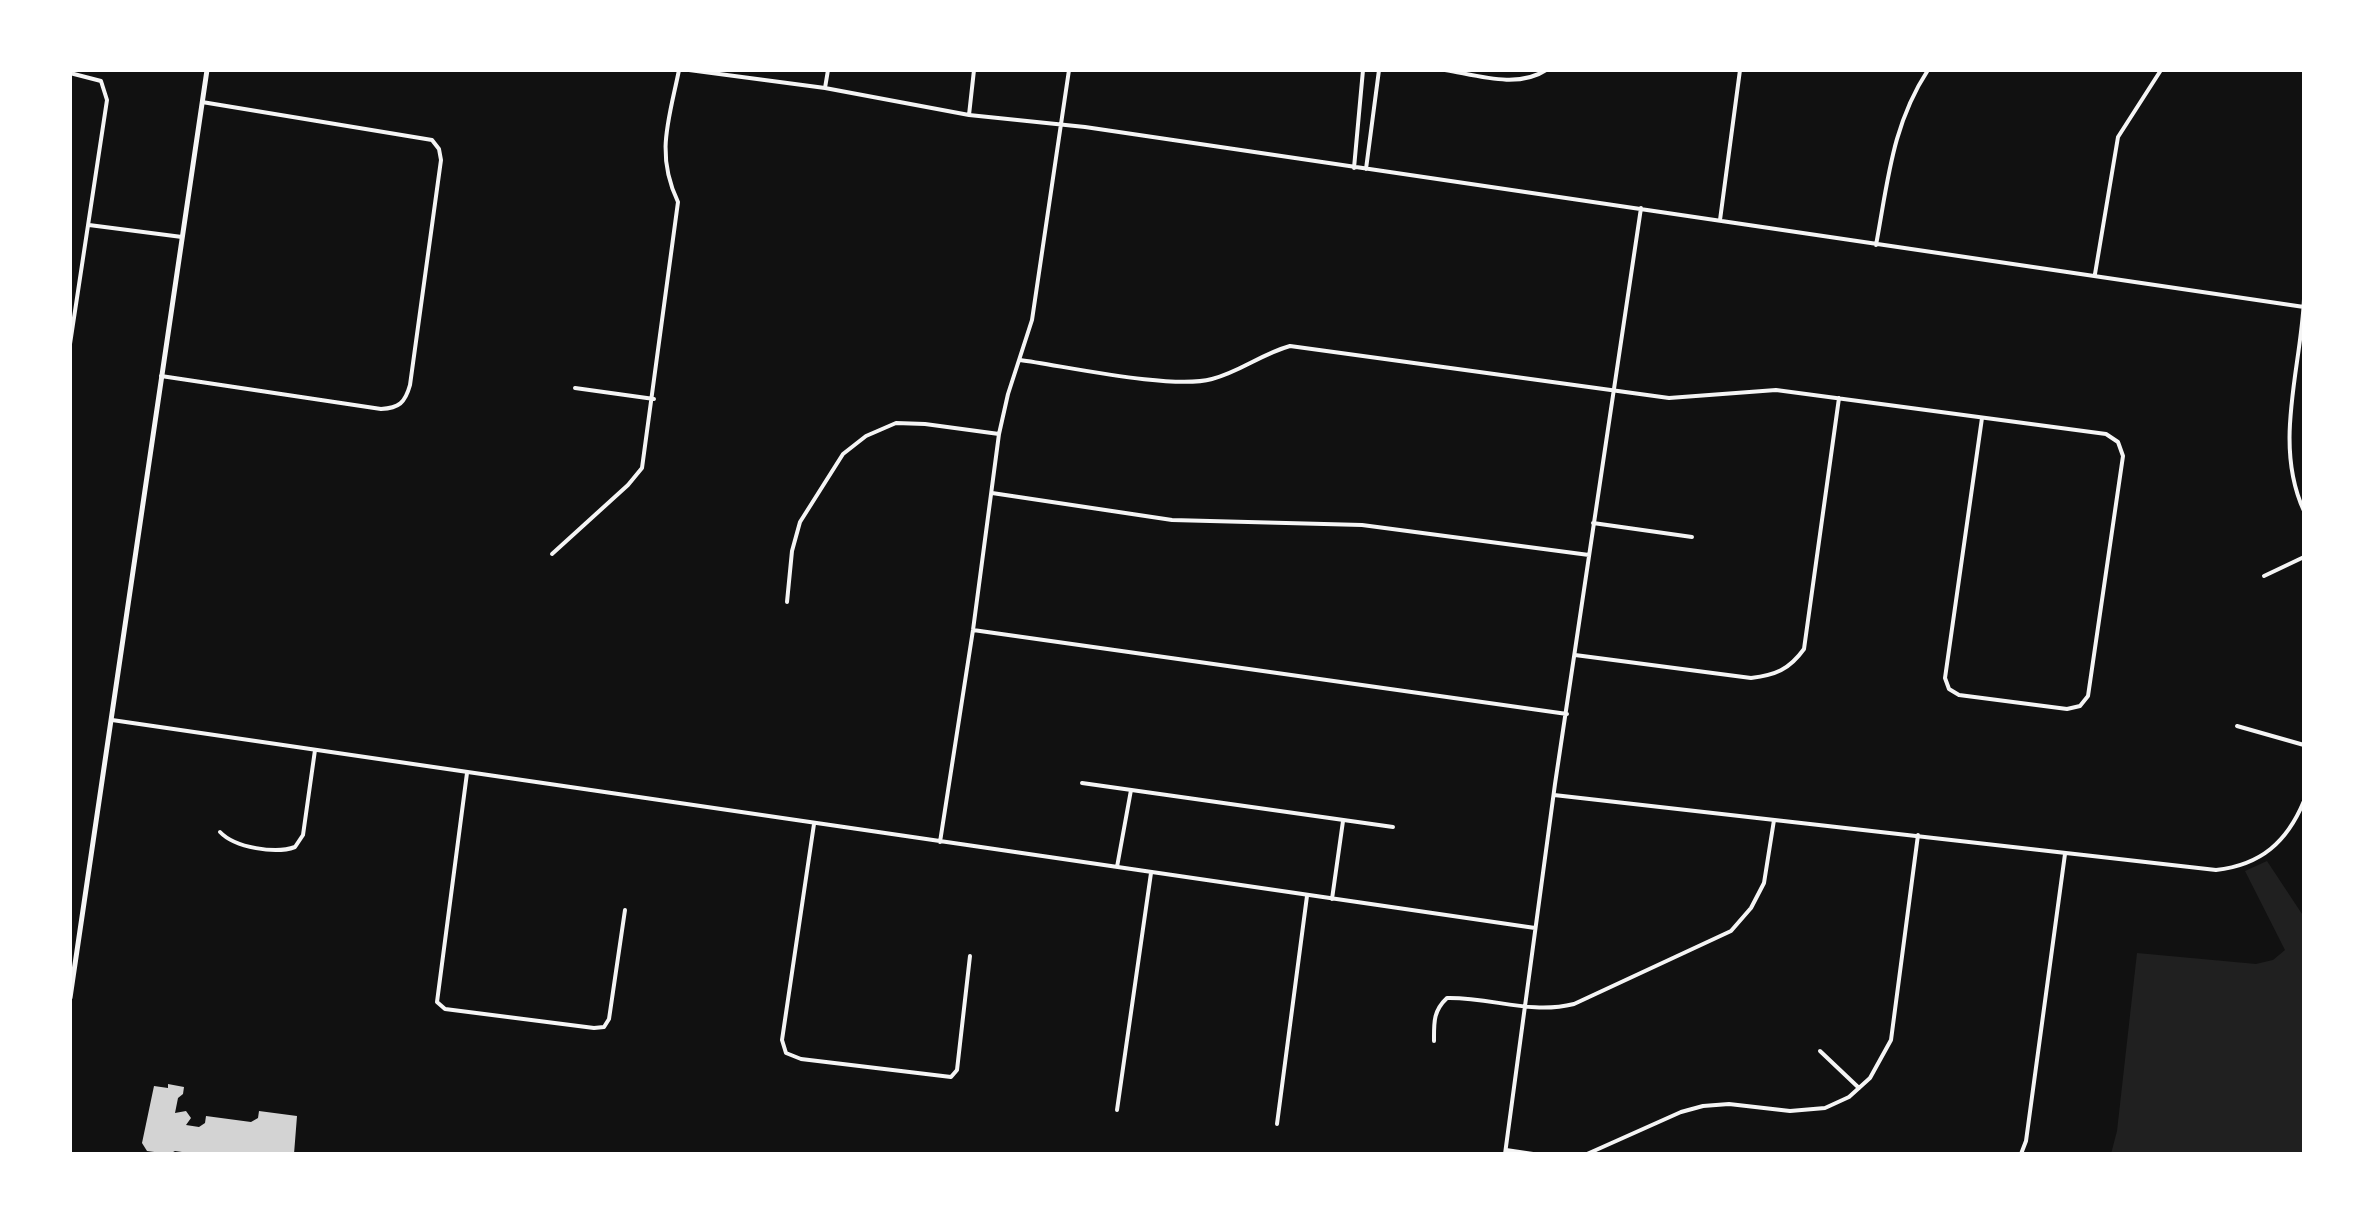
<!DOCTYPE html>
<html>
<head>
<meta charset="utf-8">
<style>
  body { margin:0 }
  #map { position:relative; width:2374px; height:1224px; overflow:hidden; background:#111; font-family:Montserrat,sans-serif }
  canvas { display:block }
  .frame { position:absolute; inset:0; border:72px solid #fff; pointer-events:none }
</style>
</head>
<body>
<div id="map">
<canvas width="2374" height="1224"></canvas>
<div class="frame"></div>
</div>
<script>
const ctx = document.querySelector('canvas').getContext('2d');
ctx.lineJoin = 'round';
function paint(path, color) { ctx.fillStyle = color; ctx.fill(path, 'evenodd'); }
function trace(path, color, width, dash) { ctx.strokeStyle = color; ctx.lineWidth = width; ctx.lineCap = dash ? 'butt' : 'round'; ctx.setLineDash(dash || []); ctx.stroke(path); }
paint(new Path2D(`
  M2267,861L2304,917V1154H2111L2117,1131L2137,953L2256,964L2273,960L2285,950L2245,871Z`), '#202020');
paint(new Path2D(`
  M168,1084L184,1087L183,1094L178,1098L175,1113L186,1111L191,1118L186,1125L199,1127L205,1123L206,1116L251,1122L258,1118L259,1111L297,1116L294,1154H196L175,1151L169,1154L147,1151L142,1143L154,1086L168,1088Z`), '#d3d3d3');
trace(new Path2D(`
  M689,70L825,88L969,115L1085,127L2304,307
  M1445,70C1476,75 1518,89 1546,70
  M70,73L101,81L107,100L70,344
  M825,88L828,70
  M969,115L974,70
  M1354,168L1363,70
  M1366,169L1379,70
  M1720,220L1740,70
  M89,225L182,237
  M1876,245C1888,181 1892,125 1928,70
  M2095,274L2118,137L2161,70
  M2304,299C2301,369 2273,444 2304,511
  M1020,360C1065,366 1172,390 1212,379C1240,372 1261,354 1290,346L1669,398L1776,390L2106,434L2118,442L2123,456L2088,696L2080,706L2067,709L1959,695L1949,689L1945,678L1982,418
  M161,376L381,409C399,408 405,403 410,385L441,160L439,149L432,140L202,102
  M575,388L654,399
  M992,493L1172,520L1362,525L1589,555
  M1593,523L1692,537
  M552,554L628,485L642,468L678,202C655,154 669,120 679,70
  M2264,576L2304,557
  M787,602L792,551L800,522L843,454L866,436L896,423L925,424L999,434
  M973,630L1567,714
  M1575,655L1751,678C1775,675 1789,670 1804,649L1839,398
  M112,720L1535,928
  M2237,726L2304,745
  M467,773L437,1002L445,1009L594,1028L604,1027L609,1019L625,910
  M1082,783L1393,827
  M1554,795L2216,870C2261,865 2287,842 2304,801
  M814,824L782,1040L786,1053L801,1059L951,1077L957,1070L970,956
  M220,832C235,848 276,854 295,847L303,835L315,750
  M940,842L973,630L999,434L1008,394L1032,320L1069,70
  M1117,867L1131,790
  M1332,899L1343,821
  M1434,1041C1434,1023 1433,1011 1447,998C1492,997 1529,1015 1574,1004L1731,931L1751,908L1764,883L1774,820
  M1820,1051L1859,1088
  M1117,1110L1151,873
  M1277,1124L1307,896
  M1506,1150L1533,1154
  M1505,1154L1555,784L1641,208
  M1587,1154L1681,1112L1703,1106L1729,1104L1790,1111L1825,1108L1849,1097L1870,1078L1891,1040L1918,835
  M2021,1154L2026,1141L2065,854`), '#f5f5f5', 4);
trace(new Path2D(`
  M70,998L207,70`), '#f5f5f5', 5);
</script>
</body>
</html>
